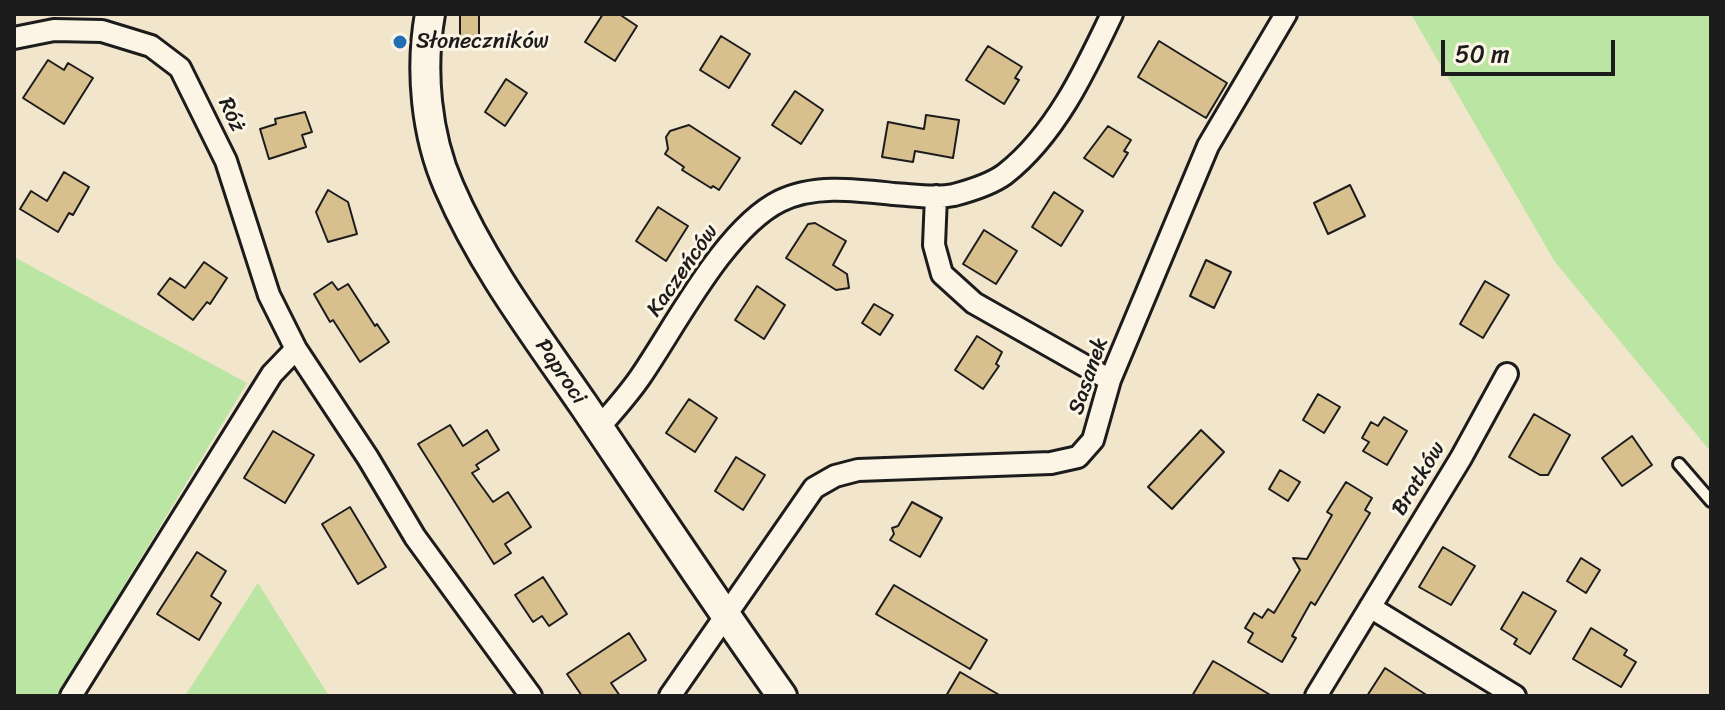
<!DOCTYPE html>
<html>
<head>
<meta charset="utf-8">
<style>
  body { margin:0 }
  #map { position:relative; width:1725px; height:710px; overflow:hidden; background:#f1e5cb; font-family:Sriracha,sans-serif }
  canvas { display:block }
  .frame { position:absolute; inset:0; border:16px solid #1c1c1c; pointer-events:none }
  .scale { position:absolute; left:1441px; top:40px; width:174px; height:36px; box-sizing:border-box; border:4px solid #1c1c1c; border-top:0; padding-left:10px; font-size:24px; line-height:28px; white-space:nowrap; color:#1c1c1c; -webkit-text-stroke:6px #fcf5e5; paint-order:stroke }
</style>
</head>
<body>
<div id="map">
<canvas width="1725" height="710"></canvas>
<div class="frame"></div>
<div class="scale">50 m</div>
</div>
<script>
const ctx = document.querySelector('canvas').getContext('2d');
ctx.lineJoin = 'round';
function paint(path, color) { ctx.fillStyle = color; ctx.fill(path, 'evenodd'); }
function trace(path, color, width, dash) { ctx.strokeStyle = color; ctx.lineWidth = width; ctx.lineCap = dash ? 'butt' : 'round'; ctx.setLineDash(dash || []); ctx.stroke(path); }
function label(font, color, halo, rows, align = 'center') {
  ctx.font = font + ' Sriracha,sans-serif'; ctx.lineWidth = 6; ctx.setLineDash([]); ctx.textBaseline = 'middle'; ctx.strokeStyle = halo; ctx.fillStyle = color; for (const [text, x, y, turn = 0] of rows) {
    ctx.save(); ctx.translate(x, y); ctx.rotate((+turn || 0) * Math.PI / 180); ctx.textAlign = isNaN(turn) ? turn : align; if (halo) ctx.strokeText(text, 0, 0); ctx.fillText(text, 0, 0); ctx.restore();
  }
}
paint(new Path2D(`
  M1411,14H1711V452L1555,262Z
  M14,257L247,383L57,696L14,695Z
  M258,583L329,696H185Z`), '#bae5a2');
const building = new Path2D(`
  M460,14H479V38H460Z
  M603,14H619L637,26L615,61L585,42Z
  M721,36L750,54L729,88L700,70Z
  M1159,41L1227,83L1206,118L1138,77Z
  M988,46L1022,67L1015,78L1019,80L1004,104L966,80Z
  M48,60L64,70L68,63L93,78L64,124L23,98Z
  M506,79L527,93L505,126L485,112Z
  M795,91L823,110L801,144L772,125Z
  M305,112L312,132L302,135L306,147L269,159L260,129L276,124L275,119Z
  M926,115L959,120L953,158L915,151L913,162L882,157L888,122L924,129Z
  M689,125L740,158L719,190L713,186L711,188L682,170L684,167L665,154L668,149L666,137L670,131Z
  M1108,126L1131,140L1124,151L1128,153L1113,177L1084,158Z
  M64,172L89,187L73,215L69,213L58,232L20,209L31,191L47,201Z
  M1350,185L1365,216L1328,234L1314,203Z
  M328,190L348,202L357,234L328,242L316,212Z
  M1054,192L1083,211L1061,246L1032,227Z
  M658,207L688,226L666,261L636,241Z
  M815,223L846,241L833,265L847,274L849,288L836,290L786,258L808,224Z
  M984,230L1017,251L996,284L963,264Z
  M1206,260L1231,272L1214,308L1190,296Z
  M204,262L227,278L210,304L207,302L193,320L158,294L170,278L185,288Z
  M1485,281L1509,295L1483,338L1460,324Z
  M332,282L338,290L348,284L375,326L377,324L389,342L360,362L333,320L330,322L314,294Z
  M757,286L785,305L764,339L735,320Z
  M874,304L893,315L880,335L862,323Z
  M977,336L1002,352L996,364L999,366L983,389L955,370Z
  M1318,394L1340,407L1324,433L1303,420Z
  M689,399L717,418L695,452L666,433Z
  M1534,414L1570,435L1548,475H1540L1509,457Z
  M1384,417L1407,431L1387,465L1363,451L1369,442L1362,438L1371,422L1378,426Z
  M450,425L463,446L487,430L499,450L476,465L479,469L472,473L493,502L508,492L531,527L505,544L511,553L494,564L418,444Z
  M1201,430L1224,452L1172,509L1148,487Z
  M273,431L314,455L285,503L244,478Z
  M1632,436L1652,465L1622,486L1602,458Z
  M736,457L765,475L743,510L715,491Z
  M1280,470L1300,482L1288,501L1269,489Z
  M1346,482L1372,498L1365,510L1370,513L1315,605L1311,602L1292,636L1296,638L1282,662L1248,642L1253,633L1245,628L1254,613L1262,618L1268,609L1274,613L1300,570L1293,558L1307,559L1332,515L1327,512Z
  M912,502L942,518L920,557L890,540L894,534L892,528L898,526Z
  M350,507L386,567L358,584L322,524Z
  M1443,547L1475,566L1451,605L1419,587Z
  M197,552L226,571L211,596L221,603L199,640L157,614Z
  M1581,558L1600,570L1586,593L1567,581Z
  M543,577L567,614L549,626L542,616L533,622L515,595Z
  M894,585L987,640L970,669L876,614Z
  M1523,592L1556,611L1530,654L1514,644L1517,639L1501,629Z
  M1591,628L1627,650L1624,655L1636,662L1621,687L1573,659Z
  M629,633L646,660L611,683L620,696H582L567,674Z
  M1213,661L1222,666L1272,696H1192Z
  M1385,668L1428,696H1367Z
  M960,672L1001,696H946Z`);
paint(building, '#d8bf8e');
trace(building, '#1c1c1c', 2);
const lane = new Path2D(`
  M1679,464L1711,501`);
const street = new Path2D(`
  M14,38L54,30L102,31L151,46L180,68L226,161L269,295L296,349L368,458L415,537L531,696
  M936,196L934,245L942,274L974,303L1110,380
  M599,428C613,411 629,394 641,376C676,325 725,228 780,201C814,184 857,190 894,194C913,195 935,199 954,195C969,191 993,183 1005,174C1055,135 1085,71 1112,14
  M1370,607L1515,696
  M71,696L272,374L296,349
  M670,696L814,488L835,476L858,470L1051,463L1078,457L1093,440L1110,380L1208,146L1286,14
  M1316,696L1461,458L1507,374`);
const secondary = new Path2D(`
  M430,14C420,70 426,135 449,187C483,266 535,334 583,404C649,502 714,600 782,696`);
trace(lane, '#1c1c1c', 16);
trace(street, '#1c1c1c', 26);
trace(secondary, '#1c1c1c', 34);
trace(lane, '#fcf5e5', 10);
trace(street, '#fcf5e5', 20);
trace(secondary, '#fcf5e5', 28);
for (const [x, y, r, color] of [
  [400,42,8,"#1f6fb2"]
]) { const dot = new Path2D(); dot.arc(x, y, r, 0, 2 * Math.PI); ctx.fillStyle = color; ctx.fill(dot); trace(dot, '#fcf5e5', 3); }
label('22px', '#1c1c1c', '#fcf5e5', [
  ["Słoneczników",416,42]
], 'left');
label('22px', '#1c1c1c', '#fcf5e5', [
  ["Róż",231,115,65],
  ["Kaczeńców",683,271,-55],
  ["Paproci",560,372,56],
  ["Sasanek",1089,376,-71],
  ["Bratków",1419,479,-59]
]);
</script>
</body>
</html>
